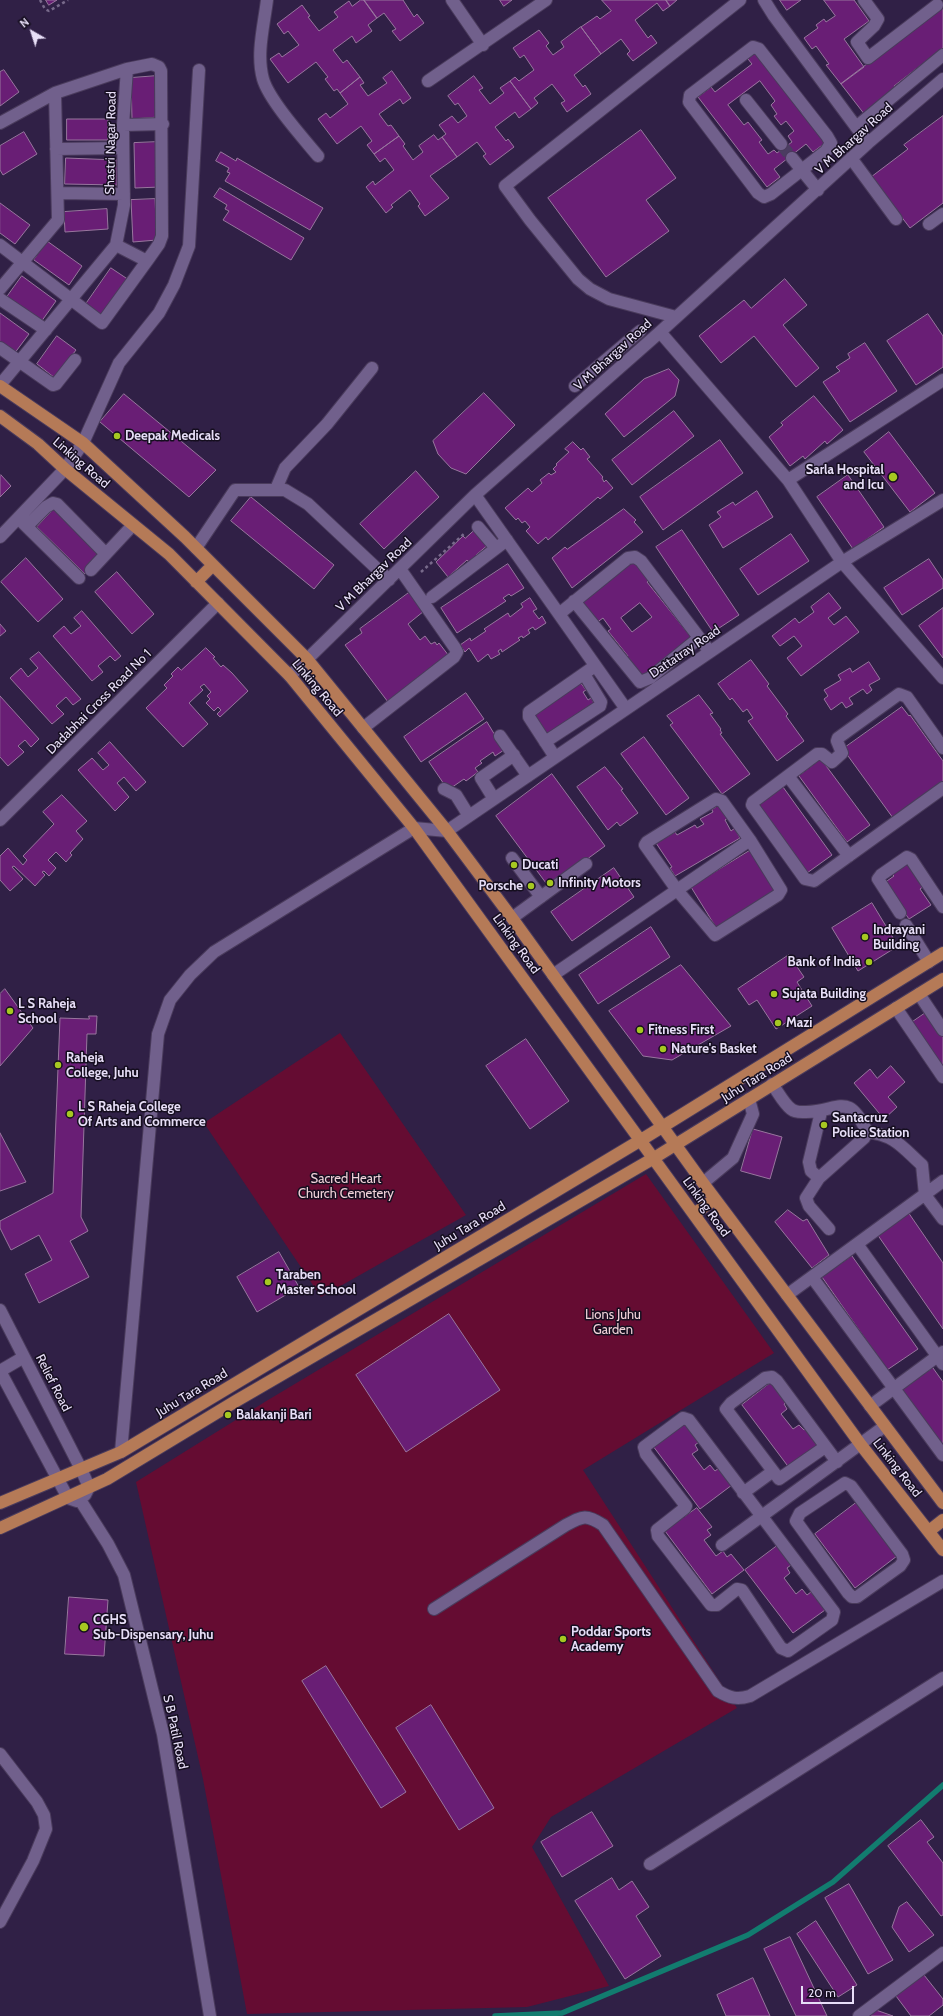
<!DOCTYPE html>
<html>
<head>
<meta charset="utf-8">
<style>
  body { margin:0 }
  #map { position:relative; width:943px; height:2016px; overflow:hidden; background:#302046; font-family:Cabin,sans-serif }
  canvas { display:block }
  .north { position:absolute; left:12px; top:12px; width:40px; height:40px; -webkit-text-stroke:3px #150e1f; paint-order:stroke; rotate:321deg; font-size:11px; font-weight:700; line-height:16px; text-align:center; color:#e7def7 }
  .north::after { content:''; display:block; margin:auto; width:14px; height:18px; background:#e7def7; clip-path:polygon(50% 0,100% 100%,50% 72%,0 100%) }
  .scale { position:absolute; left:801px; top:1986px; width:53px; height:18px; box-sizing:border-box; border:2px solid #e7def7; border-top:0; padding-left:5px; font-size:12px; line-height:14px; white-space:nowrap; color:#e7def7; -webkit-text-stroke:3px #150e1f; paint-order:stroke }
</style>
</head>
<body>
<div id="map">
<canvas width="943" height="2016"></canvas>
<div class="north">N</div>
<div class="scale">20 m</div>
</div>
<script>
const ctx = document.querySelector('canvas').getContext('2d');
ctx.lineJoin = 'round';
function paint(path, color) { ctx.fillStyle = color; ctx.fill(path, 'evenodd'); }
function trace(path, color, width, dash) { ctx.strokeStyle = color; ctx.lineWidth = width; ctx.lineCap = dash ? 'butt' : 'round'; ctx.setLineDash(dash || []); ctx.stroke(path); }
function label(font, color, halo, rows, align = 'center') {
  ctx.font = font + ' Cabin,sans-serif'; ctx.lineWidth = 3; ctx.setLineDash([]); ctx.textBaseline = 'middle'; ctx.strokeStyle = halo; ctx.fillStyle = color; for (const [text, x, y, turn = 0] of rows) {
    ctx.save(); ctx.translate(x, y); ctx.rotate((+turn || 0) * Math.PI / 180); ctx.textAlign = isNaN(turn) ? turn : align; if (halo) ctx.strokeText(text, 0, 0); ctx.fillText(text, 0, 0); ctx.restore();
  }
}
paint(new Path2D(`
  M340,1033L466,1215L321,1297L204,1123Z
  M646,1174L774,1353L583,1470L737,1708L551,1817L532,1847L609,1986L527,2007L247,2014L203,1779L136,1482L268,1400Z`), '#650c32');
trace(new Path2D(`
  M495,2016L562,2013L748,1935L833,1882L943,1785`), '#127c6f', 5.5);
const building = new Path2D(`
  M46,0H57L49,5Z
  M361,0H364L377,18L368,25L372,31L356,43L352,36L333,50L343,63L347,60L360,77L340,93L337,89L334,91L325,79L328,77L316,62L288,83L270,59L279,53L282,57L299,45L288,31L284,34L277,24L302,5L310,16L308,17L319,31L338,17L334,12L349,1L352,6Z
  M364,0H403L414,17L417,14L424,23L400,41L392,31L396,29L384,13L377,18Z
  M500,0H512L504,6Z
  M602,0H666L670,6L663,11L657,3L635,20L648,38L651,35L657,43L633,61L627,54L630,51L621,39L601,54L581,27L597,16L600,19L611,11Z
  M666,0H677L670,6Z
  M780,0H801L787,10Z
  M824,0H854L869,21L844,39L864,67L841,84L826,65L829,64L816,46L812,49L804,38L818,28L816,25L824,19L826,22L835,16Z
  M943,7V48L894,86L898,91L865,115L841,84Z
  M581,27L601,54L574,75L583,87L585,85L591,94L567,112L561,103L565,101L552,84L534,98L538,103L531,109L510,81L515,77L519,81L534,70L524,55L520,58L513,48L539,30L549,43L546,46L553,55L564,47L561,42Z
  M756,53L825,143L813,152L806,144L774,169L780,177L767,187L698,97L711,87L715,92L752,64L748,59ZM760,81L775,101L771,105L777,114L774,116L781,125L786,121L794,131L788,136L792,142L777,153L774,150L768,154L759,142L762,140L748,122L744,125L728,105Z
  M4,70L19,92L0,106V72Z
  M392,71L411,98L403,104L400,99L379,114L388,126L391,125L399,136L374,154L367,145L372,141L361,126L337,144L318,119L326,113L330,118L348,104L340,93L360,77L364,83L360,85L368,96L387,83L383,78Z
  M157,76L159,117L132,119L131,78Z
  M474,76L483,88L479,90L490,104L504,93L500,88L510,81L531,109L519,118L515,112L495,127L506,141L508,139L514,147L490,165L483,156L486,154L477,142L457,157L442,137L446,134L439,125L452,116L458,123L467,116L458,103L455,105L448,96Z
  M943,116V203L910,228L871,177L908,149L904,145Z
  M67,119H108V140H67Z
  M641,130L676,178L646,200L669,231L606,277L548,198Z
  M24,132L37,154L3,175L0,170V146Z
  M434,135L438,140L442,137L457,157L430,176L449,198L425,216L418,206L420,204L410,190L391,205L393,207L386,213L366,187L373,181L375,185L394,170L385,158L380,162L374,154L399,136L405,144L403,146L413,160L423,152L419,146Z
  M158,142L160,187L135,188L134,143Z
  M221,152L236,161L237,158L323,208L310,230L225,181L230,173L227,172L229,168L216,161Z
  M66,158L117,160V185L65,184Z
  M220,188L304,238L291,260L223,220L229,211L225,209L227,205L214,197Z
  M155,199L157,240L133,242L131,200Z
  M0,203L30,225L15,244L0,233Z
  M107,209L108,229L65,232L64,212Z
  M47,241L82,266L69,285L34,260Z
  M111,268L129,280L103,316L86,304Z
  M22,276L56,301L41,322L7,297Z
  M785,279L807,305L783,325L819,368L796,387L754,336L721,363L699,336L744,300L751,308Z
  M0,313L29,334L14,354L0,344Z
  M928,314L943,336V367L916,385L887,341Z
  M57,336L76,350L55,378L37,364Z
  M865,343L897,391L850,422L823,382L840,371L836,367L850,358L848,354Z
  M669,369L679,380L675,396L624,437L605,414L644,379Z
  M484,393L515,425L466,474L451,468L438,454L433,441Z
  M124,394L216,470L189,497L100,422Z
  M814,396L843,430L827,444L825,441L805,459L803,456L790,466L769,437L783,425L781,423Z
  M674,411L694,436L632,485L612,460Z
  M889,432L935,493L910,512L864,452Z
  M720,440L743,473L663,530L640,497Z
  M573,442L581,450L583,448L590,457L587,459L603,477L602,478L604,482L606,480L613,488L600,499L598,497L548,540L546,537L538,544L526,531L530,527L525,521L522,523L518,518L516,520L505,508L528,488L532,492L542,483L540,480L549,473L551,475L556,472L553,469L557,465L556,464L569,452L565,449Z
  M416,471L439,497L384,549L360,524Z
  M1,475L11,486L0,497V476Z
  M848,475L884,527L853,549L817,497Z
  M757,491L773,517L723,548L709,525L721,517L717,512L733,502L735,505Z
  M251,497L334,565L314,589L231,521Z
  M55,508L103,555L85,574L37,527Z
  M624,509L636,520L634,522L643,532L572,588L552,558L565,547L567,549Z
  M476,529L489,544L476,555L479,558L471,565L467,560L448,577L436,562L463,536L465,538Z
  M682,530L739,615L713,632L656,547Z
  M791,534L809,561L758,595L740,569Z
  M26,558L63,599L38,622L1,582Z
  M929,559L943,580V588L902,615L884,588Z
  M635,560L651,579L647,582L691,637L687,645L671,653L660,662L658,668L648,676L637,675L624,659L628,656L608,631L611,629L603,618L596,623L581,604ZM640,603L652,617L632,632L621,618Z
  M508,564L524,588L511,596L509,594L503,598L506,601L457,633L441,608Z
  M117,572L154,614L132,634L95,592Z
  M410,592L424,611L408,624L420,640L425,636L431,644L435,642L437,645L439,643L449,656L388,702L345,645L362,633L360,629Z
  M829,593L841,608L828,618L834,625L846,616L859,632L801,676L787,658L802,646L794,636L780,646L772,636L795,618L799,623L814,612L811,607Z
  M530,598L537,609L533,611L539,619L542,616L546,623L535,630L533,627L528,630L530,633L523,638L522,636L518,638L520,640L502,652L501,649L498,651L500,654L491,659L488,654L478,662L469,648L465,652L460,645L470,638L471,641L486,631L484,629L508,613L510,617L523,607L521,604Z
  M943,608V658L919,626Z
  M82,611L121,656L115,661L110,656L98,666L103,672L92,681L53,636L64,626L71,634L81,626L74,618Z
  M0,624L6,631L0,636Z
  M206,648L215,657L213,658L221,667L223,665L232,673L248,691L220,717L217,714L221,710L218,707L214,711L206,703L210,699L207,696L211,692L204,684L200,687L203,690L189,703L208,724L183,747L146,708L167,688L164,685L173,676L171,674L178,667L181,670Z
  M39,652L81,699L73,705L66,697L56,706L64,714L52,724L10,678L21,668L28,677L38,668L30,659Z
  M751,660L769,684L767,686L788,714L786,716L804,741L777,761L748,721L753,718L747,709L743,712L732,698L730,700L718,684Z
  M869,662L880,679L869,685L872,690L867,694L863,689L849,698L853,704L846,708L842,702L831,710L824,699L828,696L824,690L841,680L838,675L850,668L852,672Z
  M580,682L586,690L583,692L588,700L591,698L596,706L546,738L531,714Z
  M466,693L484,719L421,762L404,737Z
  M699,695L713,713L710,714L721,729L720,730L722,733L720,734L750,774L722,794L670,725L673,723L667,716Z
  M0,696L39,739L31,747L25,740L18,746L24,752L8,766L0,757Z
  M902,707L909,716L910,715L943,761V782L893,818L843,749Z
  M487,722L504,750L495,756L493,752L480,761L482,763L475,768L478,772L466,781L464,779L448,790L429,762Z
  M644,737L689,798L666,815L621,754Z
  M110,742L146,782L136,791L124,777L117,783L129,797L115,811L78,770L92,758L103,770L109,765L98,753Z
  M821,759L870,825L847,842L799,776Z
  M605,767L623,789L621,790L638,813L620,826L617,822L608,830L577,787Z
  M552,774L605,846L549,887L496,816Z
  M783,787L832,855L807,873L758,804Z
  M62,795L87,821L76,831L83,839L70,853L72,855L66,862L56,852L48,860L56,868L49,876L44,871L42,872L45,875L35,886L14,866L12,867L23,879L10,891L0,880V856L8,848L23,865L27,860L23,856L54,824L43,812Z
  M721,804L729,817L725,820L731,831L735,828L740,838L675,876L670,868L672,867L656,843L675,832L677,835L695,825L697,828L704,824L700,819L713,812L712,810Z
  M751,850L777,892L717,929L691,887Z
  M907,862L924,886L920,889L931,905L909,919L884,883L894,876L891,873Z
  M614,868L634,897L572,941L551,912Z
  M872,903L898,946L858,971L832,928Z
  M651,927L670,957L598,1004L579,975Z
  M789,955L804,977L797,982L812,1006L776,1029L757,1000L749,1005L738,989Z
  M681,965L731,1026L672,1060L643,1056L609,1011Z
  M5,989L33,1028L0,1066V994Z
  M927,1012L943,1035V1069L911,1023Z
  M89,1016H97L96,1034H87L81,1217L88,1231L70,1241L89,1277L39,1303L25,1274L52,1260L39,1235L11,1250L0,1228V1221L53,1193L60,1018L89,1019Z
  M526,1039L569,1101L530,1129L486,1066Z
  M891,1066L905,1082L888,1097L897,1107L884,1119L854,1083L870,1069L877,1078Z
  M753,1129L782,1137L770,1179L741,1171Z
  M0,1133L26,1182L0,1191Z
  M788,1210L803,1221L807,1219L829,1255L812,1268L775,1222Z
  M908,1212L943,1263V1329L877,1234Z
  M279,1252L299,1287L257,1312L237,1277Z
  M852,1256L918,1349L887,1370L822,1277Z
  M449,1314L500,1390L406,1452L356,1375Z
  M933,1368L943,1382V1447L902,1389Z
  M773,1381L788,1401L784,1404L787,1409L781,1414L793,1429L799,1425L804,1430L808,1427L822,1445L790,1469L742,1405Z
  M685,1422L699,1442L695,1445L698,1450L692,1454L704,1470L710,1465L715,1471L719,1468L732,1485L700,1509L653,1446Z
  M856,1503L897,1556L855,1588L815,1534Z
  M697,1508L712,1527L707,1530L711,1535L704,1540L716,1556L723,1551L727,1557L731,1554L744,1570L712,1594L665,1531Z
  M777,1546L791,1565L787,1568L790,1573L784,1578L796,1594L802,1589L807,1595L811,1592L825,1610L793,1633L745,1570Z
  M69,1597L108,1600L104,1656L65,1654Z
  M326,1666L406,1792L381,1808L302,1681Z
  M431,1705L494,1808L459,1830L396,1728Z
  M592,1812L613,1846L562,1877L541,1842Z
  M921,1820L934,1837L927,1842L943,1863V1915L941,1916L888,1846Z
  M612,1878L619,1890L632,1881L649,1907L636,1916L661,1956L625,1979L575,1901Z
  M849,1884L893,1960L868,1974L825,1898Z
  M907,1902L934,1935L909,1952L892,1927L899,1907Z
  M816,1921L857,1985L838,1997L797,1934Z
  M790,1937L827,2016H796L764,1949Z
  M924,1975L943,1999V2005L929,2016H911L896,1996Z
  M753,1978L770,2016H726L717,1995Z
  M873,2009L893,2016H871Z`);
paint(building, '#691e75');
trace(building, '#98769e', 1);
trace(new Path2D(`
  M781,144L792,158`), '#4b3c61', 12, [12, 6]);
const minor = new Path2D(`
  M267,0C264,25 256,54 263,79C269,100 303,138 318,156
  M452,0L483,45
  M764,0L774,16L868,143
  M864,0L878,19L874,26L857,42L868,58L937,5
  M753,47L759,49L827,136L831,143L826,151L771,194L764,197L758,193L689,102L690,95L694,92Z
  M428,81L546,0
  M746,100L781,144
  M0,123L55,93L127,69L123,125L124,205L116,245L0,385
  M123,125L163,124
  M856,127L943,55
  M56,149L123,148
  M792,158L818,190
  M851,158L896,219
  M59,193L124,194
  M929,224L943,214
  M0,245L102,323L147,261
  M116,245L147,261L159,244L162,236L161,71L159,67L152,64L127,69
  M0,289L58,220L55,93
  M0,299L46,330
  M676,317L609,299L590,289L578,279L530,220L505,186L740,0
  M660,332L788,480L842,562L943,678
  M0,348L53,385L56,384L75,360
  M575,386L640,331
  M788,480L943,380
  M276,489L285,468L327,424L372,368
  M475,495L626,709
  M22,522L79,578
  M27,526L46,507L53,503L57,504L106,554
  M478,527L496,548
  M0,537L65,469L83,443L119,363L159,313L174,285L189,246L199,70
  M196,548L235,490H285L308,504L389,580
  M91,570L133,525
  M432,597L507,540
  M574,601L640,682L650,678L699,638
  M559,614L628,558L635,557L641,561L710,652
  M290,676L475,495L660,332L868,143L943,79
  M363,728L454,657L457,652L455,648L400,569
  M500,736L528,776
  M545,742L600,706L601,702L584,674
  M943,748L907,697L899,694L838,738L837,741L842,753L832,762L822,754H817L753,802L752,805L805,879L814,881L943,788
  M555,757L529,717V712L595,666
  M788,776L849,856
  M444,789L456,795L469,816
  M494,799L481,778L514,755
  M716,799L722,801L750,840L781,890L778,895L715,935L677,890L645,845L647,842Z
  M0,820L218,603
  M512,858L541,897
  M900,913L878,879L881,875L907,857L911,859L943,907
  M512,918L586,864
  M906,925L929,962
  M553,975L750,840
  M919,994L943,1030
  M896,1008L943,1077
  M772,1084C778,1092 784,1104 791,1109C796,1113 801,1112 806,1112C840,1111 848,1091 867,1132L864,1138L819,1178L811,1171L809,1162L821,1112
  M867,1132C895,1135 902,1147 922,1165L925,1195L943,1219
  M819,1178L806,1198L809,1206L829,1229
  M703,1183L733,1158L753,1114L749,1099
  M857,1244L943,1364
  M812,1277L943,1455
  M787,1295L943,1181
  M0,1310L81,1469L89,1487L85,1495
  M0,1371L68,1498L77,1501
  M0,1371L24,1357
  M870,1406L943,1352
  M683,1418L689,1420L834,1612L832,1620L788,1651L781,1648L742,1590L737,1589L717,1605H711L658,1536L657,1530L685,1508L686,1506L646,1454L644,1447Z
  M825,1447L779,1479L726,1409L731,1403L765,1378L772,1377L777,1381L837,1462
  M121,1452L158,1034L170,1000L190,975L214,952L414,828L447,831L842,562L943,500
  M845,1483L851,1486L902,1554L904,1560L900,1566L857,1597H852L848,1593L796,1521L800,1513Z
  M743,1493L772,1472
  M82,1503L108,1544L124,1575L163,1734L210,2016
  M722,1545L885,1426
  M434,1609L566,1525C583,1516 586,1514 603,1525L718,1691C730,1698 737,1700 750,1696L943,1581
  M0,1754L37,1802L44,1815L46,1829L33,1861L0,1922
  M650,1864L943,1678
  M859,2016L943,1953`);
const major = new Path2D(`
  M0,386L83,443L185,537L307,659L447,831L512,918L703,1183L943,1503
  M0,416L38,444L65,469L169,554L290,676L414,828L861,1445L943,1550
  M196,582L213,565
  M694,1214L715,1199
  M0,1503L121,1452L641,1140L943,953
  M0,1528L107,1479L236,1401L654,1158L943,979
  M929,1531L943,1520`);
trace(minor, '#4a3b5c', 14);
trace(major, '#4a3b5c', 14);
trace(new Path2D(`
  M40,0L45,9L49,11L68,0
  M421,572L465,533`), '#786a8b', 2.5, [3, 3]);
trace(minor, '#71608c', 12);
trace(major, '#b57a57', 12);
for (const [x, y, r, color] of [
  [117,436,4,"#a6c821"],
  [893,477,5,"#a6c821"],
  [514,865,4,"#a6c821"],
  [550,883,4,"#a6c821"],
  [531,886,4,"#a6c821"],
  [865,937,4,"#a6c821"],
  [869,962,4,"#a6c821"],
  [774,994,4,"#a6c821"],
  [10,1011,4,"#a6c821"],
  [778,1023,4,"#a6c821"],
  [640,1030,4,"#a6c821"],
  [663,1049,4,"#a6c821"],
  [58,1065,4,"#a6c821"],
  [70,1114,4,"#a6c821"],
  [824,1125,4,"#a6c821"],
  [268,1282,4,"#a6c821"],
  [228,1415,4,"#a6c821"],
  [84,1627,5,"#a6c821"],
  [563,1639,4,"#a6c821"]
]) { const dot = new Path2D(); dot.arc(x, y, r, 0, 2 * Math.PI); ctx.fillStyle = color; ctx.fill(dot); trace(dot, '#150e1f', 1.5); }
label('13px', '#e7def7', '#150e1f', [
  ["V M Bhargav Road",854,139,-42],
  ["Shastri Nagar Road",111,143,-89],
  ["V M Bhargav Road",613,355,-42],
  ["Linking Road",81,463,41],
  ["V M Bhargav Road",374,575,-44],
  ["Dattatray Road",685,652,-34],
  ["Linking Road",317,688,50],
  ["Dadabhai Cross Road No 1",99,702,-45],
  ["Linking Road",516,944,54],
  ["Juhu Tara Road",757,1078,-32],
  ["Linking Road",706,1207,54],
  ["Juhu Tara Road",470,1226,-31],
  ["Relief Road",53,1383,63],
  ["Juhu Tara Road",192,1393,-31],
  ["Linking Road",897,1468,52],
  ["S B Patil Road",175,1732,78]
]);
label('bold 13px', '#e7def7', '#150e1f', [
  ["Deepak Medicals",125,436],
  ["Sarla Hospital",884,470,"right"],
  ["and Icu",884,485,"right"],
  ["Ducati",522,865],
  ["Infinity Motors",558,883],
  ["Porsche",523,886,"right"],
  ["Indrayani",873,930],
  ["Building",873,945],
  ["Bank of India",861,962,"right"],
  ["Sujata Building",782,994],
  ["L S Raheja",18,1004],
  ["School",18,1019],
  ["Mazi",786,1023],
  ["Fitness First",648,1030],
  ["Nature's Basket",671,1049],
  ["Raheja",66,1058],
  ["College, Juhu",66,1073],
  ["L S Raheja College",78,1107],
  ["Of Arts and Commerce",78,1122],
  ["Santacruz",832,1118],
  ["Police Station",832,1133],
  ["Taraben",276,1275],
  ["Master School",276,1290],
  ["Balakanji Bari",236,1415],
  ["CGHS",93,1620],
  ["Sub-Dispensary, Juhu",93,1635],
  ["Poddar Sports",571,1632],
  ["Academy",571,1647]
], 'left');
label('13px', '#f1d1d9', '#150e1f', [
  ["Sacred Heart",346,1179],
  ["Church Cemetery",346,1194],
  ["Lions Juhu",613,1315],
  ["Garden",613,1330]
]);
</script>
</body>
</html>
